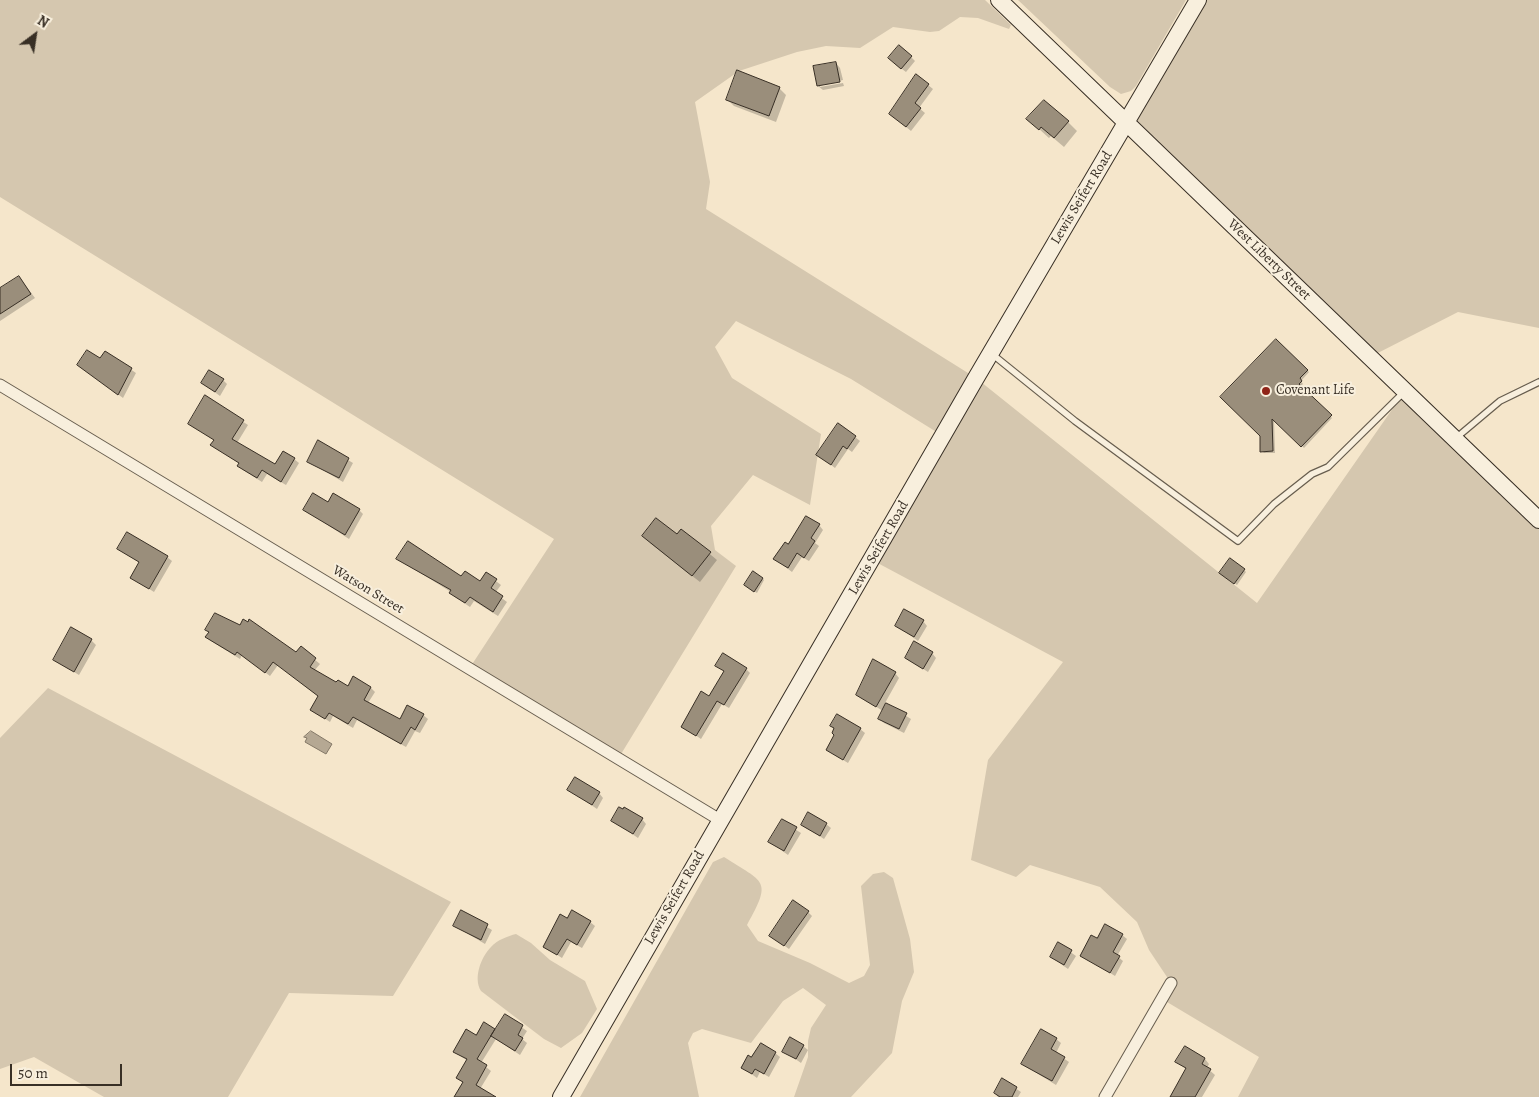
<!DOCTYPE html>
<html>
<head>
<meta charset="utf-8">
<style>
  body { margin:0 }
  #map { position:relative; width:1539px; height:1097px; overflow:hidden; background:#f5e6cb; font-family:Alegreya,serif }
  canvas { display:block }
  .north { position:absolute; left:10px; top:10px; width:50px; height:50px; -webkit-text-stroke:4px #f8efdd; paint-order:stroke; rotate:31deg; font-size:14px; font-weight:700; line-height:20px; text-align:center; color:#382f25 }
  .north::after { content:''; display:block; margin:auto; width:18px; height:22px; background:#382f25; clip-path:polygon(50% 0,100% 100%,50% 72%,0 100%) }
  .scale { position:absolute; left:10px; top:1064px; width:112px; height:22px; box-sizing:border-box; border:2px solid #382f25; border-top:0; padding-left:6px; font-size:15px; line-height:18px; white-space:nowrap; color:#382f25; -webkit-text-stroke:4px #f8efdd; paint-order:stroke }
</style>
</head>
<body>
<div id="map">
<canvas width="1539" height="1097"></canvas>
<div class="north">N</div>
<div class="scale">50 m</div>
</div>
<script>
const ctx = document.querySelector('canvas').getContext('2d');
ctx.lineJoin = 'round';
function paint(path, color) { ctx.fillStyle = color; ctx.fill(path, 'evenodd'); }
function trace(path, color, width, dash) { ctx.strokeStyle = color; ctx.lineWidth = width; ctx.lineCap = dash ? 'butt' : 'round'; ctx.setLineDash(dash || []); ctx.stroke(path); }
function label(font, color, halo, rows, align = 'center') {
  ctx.font = font + ' Alegreya,serif'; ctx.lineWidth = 4; ctx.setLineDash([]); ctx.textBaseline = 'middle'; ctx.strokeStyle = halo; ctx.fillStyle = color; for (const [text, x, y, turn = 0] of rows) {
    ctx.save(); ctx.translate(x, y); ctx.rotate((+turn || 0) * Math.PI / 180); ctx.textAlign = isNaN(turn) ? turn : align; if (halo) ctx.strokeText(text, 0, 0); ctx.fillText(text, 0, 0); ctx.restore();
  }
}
paint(new Path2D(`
  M0,0H985L1011,25L1009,29L978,18L960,17L939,31L930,32L893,27L860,48L826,46L797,52L739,71L695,102L710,182L706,209L976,378L1257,603L1405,391L1539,520V1097H1238L1259,1057L1162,999L1171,983L1149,950L1137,922L1100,887L1030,865L1016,877L971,860L988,760L1063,662L872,560L943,436L851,379L736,321L715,347L732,378L821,434L810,505L753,475L711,526L715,550L736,566L618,759L469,669L554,539L0,197Z
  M1018,0H1186L1136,86L1131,91L1121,94L1110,87Z
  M1198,0H1539V328L1458,312L1370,357L1126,123Z
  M48,688L451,902L393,996L289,993L228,1097H104L34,1057L0,1069V738Z
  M724,857C764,883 773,879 747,925L758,941L810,963L849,983L864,976L870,965L861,886L873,874L884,872L893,878L910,939L914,972L902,1001L892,1053L851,1097H794L808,1057V1041L811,1028L826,1005L803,988L783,1001L751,1043L702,1029L693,1033L688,1043L699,1097H580L713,862Z
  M516,934L531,943L550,960L585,981L597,1009L582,1033L561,1048L544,1039L481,991C473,978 481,957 491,947C497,940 508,936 516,934Z`), '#d5c7af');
const water = new Path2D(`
  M311,731L332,744L326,754L305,742L307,738L304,737Z`);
paint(water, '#b5a893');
trace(water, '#837867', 1);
paint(new Path2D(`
  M911,57L915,61L906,72L894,63Z
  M836,63L840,68L843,80L820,85V87L843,83L844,86L823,90L818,86Z
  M917,76L933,89L919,108L925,113L911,131L895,118L905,95L903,93Z
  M779,88L786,95L776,122L734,106L727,99Z
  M1028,119L1068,122L1077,131L1064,147L1051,136L1049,138Z
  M19,277L35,298L0,321V290Z
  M1276,341L1309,372L1301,381L1303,384L1300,387L1332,418L1304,448L1274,418L1275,453H1264L1262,451Z
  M105,352L136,373L123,398L79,365L100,360Z
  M223,380L227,384L220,396L202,383Z
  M205,397L248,425L237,443L275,466L294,459L299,463L286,485L267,474L262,482L243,470L240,464L212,445L215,441L189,423Z
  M855,437L860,441L852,452L848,449L835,468L818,455Z
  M318,442L353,463L343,482L308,461Z
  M305,510H359L363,514L349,539Z
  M819,525L823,530L815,543L819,546L809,561L802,557L792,572L775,559L788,545Z
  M681,530L717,560L700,582L650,543L677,536Z
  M118,549L167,557L172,561L154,592L132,578L140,563Z
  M398,559L481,583L487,574L501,585L495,593L507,602L498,616L474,601L470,607L455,597L451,592Z
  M1244,570L1246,572L1237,585L1223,575Z
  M763,579L764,580L757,593L747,587Z
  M923,621L927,626L918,641L896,625Z
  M207,630L296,654L301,648L320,664L314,671L337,684L348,688L354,678L371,688L375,692L368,703L400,721L423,715L428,719L420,733L415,731L406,747L357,720L353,728L333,716L330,722L312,710L319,697L278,665L270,676L242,655L240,659L211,641L207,637L210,633Z
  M91,640L96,645L79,675L54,660Z
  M932,653L936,658L928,672L906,658Z
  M717,666L746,669L750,673L729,708L722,704L701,739L682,726L710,698L725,672Z
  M895,673L899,678L885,703L911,719L904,733L884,723L880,719L883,711L857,695Z
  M860,729L865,733L848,763L827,750Z
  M568,789L599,793L603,798L597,809Z
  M642,819L646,824L638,838L613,821Z
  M782,821L801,833L788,855L770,842Z
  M826,824L831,828L824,839L803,825Z
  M461,912L492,930L485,944L455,926Z
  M808,912L812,916L789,949L771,936Z
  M568,920L590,922L595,926L582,948L571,942L562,958L545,947Z
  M1122,935L1127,939L1117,956L1123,961L1115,976L1081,955L1097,940Z
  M1059,944L1076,956L1068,969L1051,957Z
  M505,1016L527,1031L522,1039L527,1043L520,1055L496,1039L481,1063L491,1071L480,1089L493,1097H454L463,1083L458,1078L468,1061L454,1052L476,1037L496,1031Z
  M1056,1039L1061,1043L1056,1053L1069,1062L1056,1085L1022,1064Z
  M803,1046L808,1050L801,1063L784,1051Z
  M1185,1048L1205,1059L1209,1064L1207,1068L1215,1075L1202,1097H1171L1187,1070L1177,1062Z
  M775,1053L780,1057L769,1077L760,1072L757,1078L743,1068L751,1058Z
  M1003,1080L1021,1092L1018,1097H998L995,1093Z`), '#0003');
const building = new Path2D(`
  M899,45L912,56L901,69L888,58Z
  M836,62L840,82L817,86L813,66Z
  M737,70L780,87L769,116L726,100Z
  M916,74L929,84L915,103L921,108L906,127L889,114Z
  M1044,100L1069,121L1054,138L1041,127L1039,130L1026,119Z
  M19,276L31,294L0,314V288Z
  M1276,339L1308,370L1300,378L1302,381L1299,384L1332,415L1301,447L1272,419L1273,451L1260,452V436L1220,397Z
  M87,350L100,358L105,351L132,368L118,395L77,365Z
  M209,370L224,379L215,392L201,383Z
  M205,395L244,420L232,439L275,464L283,451L295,458L281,482L262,470L257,478L237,466L239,463L210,445L214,440L188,424Z
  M838,423L856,436L847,449L843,446L831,465L816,455Z
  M318,440L349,458L339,478L307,462Z
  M313,493L328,502L333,493L360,509L345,535L303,510Z
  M806,516L820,524L811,538L815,541L804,558L797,553L788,568L773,559L785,542L788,544Z
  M656,518L677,534L681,529L711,552L692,576L642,536Z
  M127,532L168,556L149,589L130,578L139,562L117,549Z
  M408,541L461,576L465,571L480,581L486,572L497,579L491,588L503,596L493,612L470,597L465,603L449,593L451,590L396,559Z
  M1230,558L1245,569L1234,584L1219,573Z
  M753,571L763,578L754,592L744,585Z
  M904,609L924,620L914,637L895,626Z
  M215,613L240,625L243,619L248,622L249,619L296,652L301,646L316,658L310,667L336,682L338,680L348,686L353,676L371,687L364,700L400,719L407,705L424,714L415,730L411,727L401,744L353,717L348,724L329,713L325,719L310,710L318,696L273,662L265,673L237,652L235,655L205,637L209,632L205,630Z
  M71,627L92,639L74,672L53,660Z
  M914,641L933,652L923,669L905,658Z
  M723,653L747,668L724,705L717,701L696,736L681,727L701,691L709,696L724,671L715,666Z
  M873,659L896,672L876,707L856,695Z
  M886,703L907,713L899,729L878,719Z
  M837,714L861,728L843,760L826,750L834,735L832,733L834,728L830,726Z
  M575,777L600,792L592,805L567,790Z
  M619,807L623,809L624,807L643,818L633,834L611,821Z
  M808,812L827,823L820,836L801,825Z
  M782,819L797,827L784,851L768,842Z
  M793,900L809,911L784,946L769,936Z
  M461,910L488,924L481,940L453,926Z
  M572,910L591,921L577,945L567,939L557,955L543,947L560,914L567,918Z
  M1105,924L1123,934L1113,952L1120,956L1110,973L1080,956L1091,935L1097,938Z
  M1058,942L1072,950L1064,965L1050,957Z
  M505,1014L523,1025L518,1035L523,1038L515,1051L491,1036Z
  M484,1022L495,1029L477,1059L487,1065L476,1085L496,1097H454L463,1082L456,1078L467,1059L453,1052L466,1029L476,1035Z
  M1041,1029L1057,1038L1051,1049L1065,1057L1052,1081L1021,1064Z
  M790,1037L804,1045L796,1059L782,1052Z
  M761,1043L776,1052L764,1074L755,1069L752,1074L741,1068L748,1055L751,1057Z
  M1185,1046L1205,1058L1202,1064L1211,1069L1195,1097H1170L1186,1068L1175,1062Z
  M1002,1078L1017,1087L1012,1097H1000L994,1093Z`);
paint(building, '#9a8e7b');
trace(building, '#382f25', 1);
const lane = new Path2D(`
  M992,354L1075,421L1238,541L1274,504L1312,474L1328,467L1404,392
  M1456,438L1500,401L1539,382`);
const street = new Path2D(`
  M0,385L720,820
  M1105,1097L1171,983`);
const secondary = new Path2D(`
  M999,0L1539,520
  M561,1097L976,378L1198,0`);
trace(lane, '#675d4e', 8);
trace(street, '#675d4e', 13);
trace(secondary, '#382f25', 18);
trace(lane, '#f8efdd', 5.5);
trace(street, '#f8efdd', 11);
trace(secondary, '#f8efdd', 16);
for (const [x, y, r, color] of [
  [1266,391,5,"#8f2418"]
]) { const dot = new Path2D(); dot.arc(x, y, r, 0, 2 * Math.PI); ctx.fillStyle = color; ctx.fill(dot); trace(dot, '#f8efdd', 2); }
label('14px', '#382f25', '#f8efdd', [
  ["Lewis Seifert Road",1082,198,-59],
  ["West Liberty Street",1269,260,44],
  ["Lewis Seifert Road",879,548,-60],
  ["Watson Street",368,590,31],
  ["Lewis Seifert Road",675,898,-60]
]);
label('14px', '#382f25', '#f8efdd', [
  ["Covenant Life",1276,391]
], 'left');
</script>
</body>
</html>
